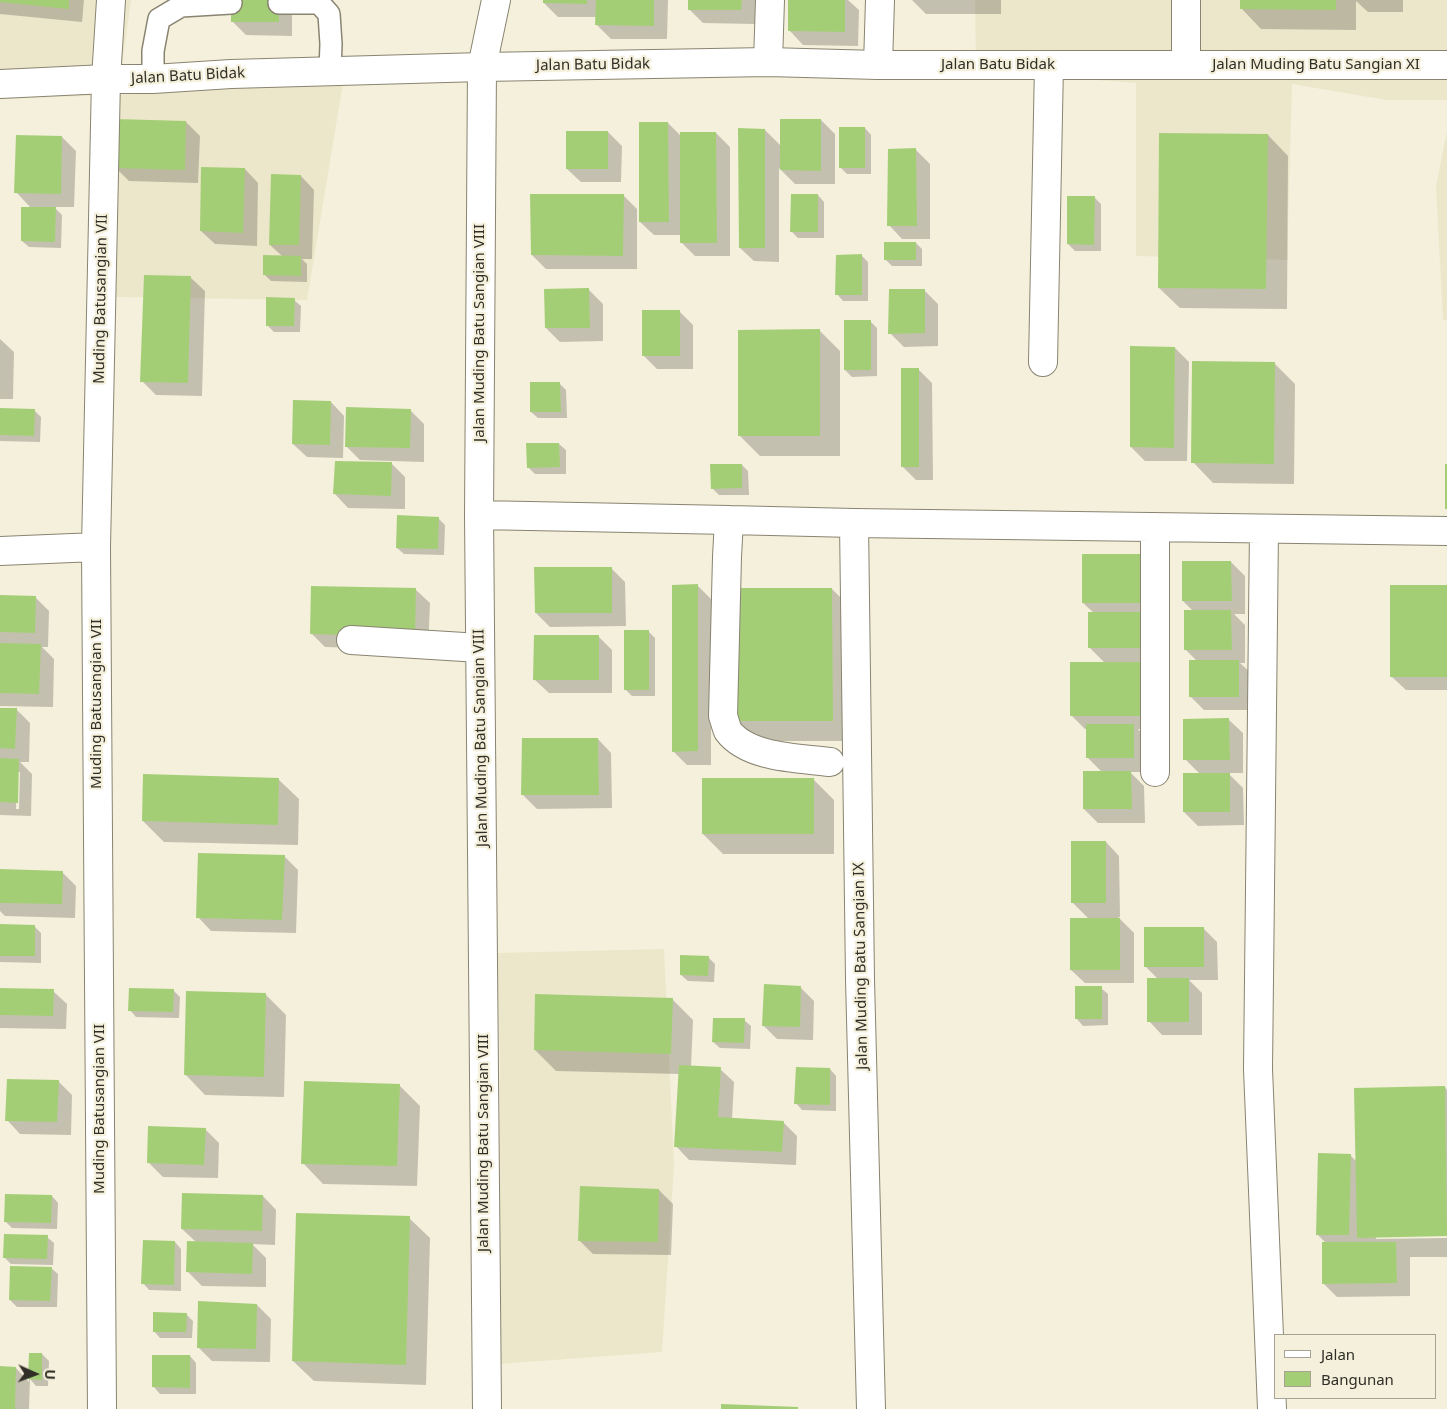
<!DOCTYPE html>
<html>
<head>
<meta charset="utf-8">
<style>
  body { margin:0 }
  #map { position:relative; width:1447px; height:1409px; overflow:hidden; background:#f4f0db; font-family:"Noto Sans",sans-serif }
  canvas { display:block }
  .legend { position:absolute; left:1274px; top:1334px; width:162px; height:65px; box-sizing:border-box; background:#f4f0db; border:1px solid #a6a393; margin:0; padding:6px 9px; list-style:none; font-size:15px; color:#302f27 }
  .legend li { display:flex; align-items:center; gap:10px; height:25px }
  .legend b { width:25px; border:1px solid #a6a393 }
  .north { position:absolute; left:10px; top:1349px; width:50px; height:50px; -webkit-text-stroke:4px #f4f0db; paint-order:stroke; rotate:92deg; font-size:14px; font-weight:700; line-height:20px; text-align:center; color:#302f27 }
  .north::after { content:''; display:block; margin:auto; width:18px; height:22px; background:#302f27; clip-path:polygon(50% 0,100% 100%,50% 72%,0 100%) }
</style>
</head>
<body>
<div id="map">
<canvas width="1447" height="1409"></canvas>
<ul class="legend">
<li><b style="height:6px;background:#fff"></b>Jalan</li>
<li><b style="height:14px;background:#a4ce76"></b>Bangunan</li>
</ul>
<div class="north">U</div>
</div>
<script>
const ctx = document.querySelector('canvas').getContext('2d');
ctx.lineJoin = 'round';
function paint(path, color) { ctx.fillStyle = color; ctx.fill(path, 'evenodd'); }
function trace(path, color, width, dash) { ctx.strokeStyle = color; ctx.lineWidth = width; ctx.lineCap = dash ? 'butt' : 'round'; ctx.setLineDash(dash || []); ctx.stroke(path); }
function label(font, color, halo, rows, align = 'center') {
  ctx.font = font + ' "Noto Sans",sans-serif'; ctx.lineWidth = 4.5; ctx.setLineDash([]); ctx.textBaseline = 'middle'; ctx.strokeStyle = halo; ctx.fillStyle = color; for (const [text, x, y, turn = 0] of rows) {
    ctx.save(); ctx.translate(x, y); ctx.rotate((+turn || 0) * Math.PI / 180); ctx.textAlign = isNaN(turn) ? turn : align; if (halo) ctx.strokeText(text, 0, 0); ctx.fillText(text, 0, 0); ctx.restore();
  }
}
paint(new Path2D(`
  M0,0H131L118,95L343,83L307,300L113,297L117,95L0,99Z
  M975,0H1447V100H1387L1292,84L1288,226V260L1136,256V83L976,71Z
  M1447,131V320H1443L1436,186Z
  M664,949L674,1165L662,1352L499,1364L500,1071L497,953Z`), '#ece7ca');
paint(new Path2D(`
  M0,0H84L82,22L0,14Z
  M292,0V36L246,35L232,21Z
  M544,0H668L667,39H611L597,25V17H558L544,3Z
  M689,0H755V24L703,23L689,9Z
  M790,0H848L859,10L858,46L803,45L790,31Z
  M912,0H1001V14H926Z
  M1241,0H1403V12H1368L1356,1V30L1261,29L1241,8Z
  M821,120L835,134V184H795L779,168V262L754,261L740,248L765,130L781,146Z
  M186,122L200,136L198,183L129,181L115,167Z
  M668,123L681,136L716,133L730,147V256H695L681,242V235H654L640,222Z
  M865,128L871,135V174H847L840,167Z
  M608,132L622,146L621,182H581L567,169Z
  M1268,135L1288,156L1287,309L1180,308L1159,288Z
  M62,137L76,151L74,207H54L62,215L61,248L29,247L22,241L31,208L16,192Z
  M916,150L930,164V239H902L889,225Z
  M245,169L258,183L257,246L215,244L201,231Z
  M301,176L314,190L312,259H302L307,264V282L271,281L264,274L282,256L270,245Z
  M623,195L637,209V269H546L532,255Z
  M818,195L824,202V238H798L792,232Z
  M1094,197L1101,204V251H1075L1068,244Z
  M916,243L922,249V266H892L885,259Z
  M861,255L868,262V301H843L837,294Z
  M191,278L205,291L202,396L156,395L142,381Z
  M589,290L603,304V341L560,342L546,328Z
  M924,290L938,304V346L904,347L890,333Z
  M294,300L301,306L300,332H274L267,325Z
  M679,311L693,325V369H657L643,355Z
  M870,321L877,328V376L852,377L845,370Z
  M820,331L840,351V456H760L739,435Z
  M0,339L14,352L13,399H0Z
  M1175,348L1189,362L1187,461H1145L1131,447Z
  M1274,363L1295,384L1294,484L1213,483L1193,462Z
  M918,369L932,383L933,480H916L902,466Z
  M560,384L566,390L567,418H538L531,412Z
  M331,402L344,416L343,458L307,457L293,444Z
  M0,409L34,410L41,417L40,442L0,441Z
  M410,410L424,424V462L360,460L346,446Z
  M559,444L566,450V474H535L528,467Z
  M391,463L405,477V509L348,508L335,494Z
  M742,465L748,471L749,495H719L712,488Z
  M438,518L445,525L444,555L404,554L397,548Z
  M1141,555L1154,569L1153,662H1138L1153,677V729H1138L1147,739V772H1130L1144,786L1145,823H1098L1084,809L1102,772L1088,758L1087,729H1085L1071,715L1105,663L1090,648L1094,613L1083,603Z
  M1231,562L1245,576V614H1234L1245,625V663H1240L1253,675V710H1204L1190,696L1198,662L1185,649L1193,611L1183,601Z
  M611,568L625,582L626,626L550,627L536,613Z
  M697,585L711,599V765H687L673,751Z
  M1447,586V690H1406L1392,677Z
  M832,589L853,610V741H757L737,721Z
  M416,590L430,603L428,650L325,647L311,633Z
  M0,596L35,597L49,611L48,647H42L54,659L53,707L0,706Z
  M648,631L655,638V696H632L625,689Z
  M598,636L612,650V693H549L535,680Z
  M0,709H16L30,723L29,762H20L32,774L31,816L0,815ZM17,772H20L19,809H16Z
  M1229,720L1243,733V773H1228L1243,788L1244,825L1198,826L1184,812L1200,774L1185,759Z
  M598,739L611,753L612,808L537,809L523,795Z
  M278,779L299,799L298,845L164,842L143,821Z
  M813,779L834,800V854H723L703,834Z
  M1106,842L1119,856L1120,917H1118L1134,933V983H1085L1071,970L1089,919L1073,903Z
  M284,856L298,870L296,933L211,931L198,917Z
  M0,870L62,872L76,886L75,918L5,916L0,911Z
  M0,925L35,927L41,933V963L0,962Z
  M1203,928L1217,942L1218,980H1189L1202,993V1035H1162L1149,1021L1158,979L1146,967Z
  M708,957L715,964L714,982L688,981L681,975Z
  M800,987L814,1001L813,1040L777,1039L763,1025Z
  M1101,988L1108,994V1025L1083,1026L1077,1019Z
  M0,989L53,991L67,1004L66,1029L0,1028Z
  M173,990L180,997L179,1018L136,1017L130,1010Z
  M265,994L286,1015L284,1097L205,1095L185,1074Z
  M672,999L693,1020L691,1067L720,1069L734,1082L732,1119L783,1122L797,1136L796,1165L689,1160L676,1146L680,1074L556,1071L535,1050Z
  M744,1020L751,1026L750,1049L720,1048L713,1042Z
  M830,1069L836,1076V1111L802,1110L796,1103Z
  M58,1081L72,1095L71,1135L20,1134L7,1120Z
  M399,1085L420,1106L417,1186L323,1184L303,1163Z
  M1445,1087L1447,1090V1235L1376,1236V1239L1447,1238V1257H1410V1296L1337,1297L1323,1283L1326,1243L1317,1234L1351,1156L1357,1162Z
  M205,1129L219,1143L218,1178L163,1177L149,1163Z
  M659,1190L673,1204L671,1255L593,1254L579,1240Z
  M52,1196L58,1203L57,1229L12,1228L5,1221Z
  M263,1196L276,1210L275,1245L252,1244L266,1258V1287L202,1286L188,1272L196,1242L182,1229Z
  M409,1218L430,1238L426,1385L314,1381L293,1361Z
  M47,1237L54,1243L53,1265L11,1264L4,1257Z
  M175,1242L181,1249V1291L149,1290L143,1283Z
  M51,1268L58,1274L57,1307H17L10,1300Z
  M257,1305L271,1319L270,1362L212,1361L198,1347Z
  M186,1314L193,1321L192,1338H160L154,1331Z
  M30,1354H42L49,1361L48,1386H36L30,1379L29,1409H0V1368H16L29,1382Z
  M190,1356L196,1363V1394H160L154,1387Z`), '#0003');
paint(new Path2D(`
  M0,0H69V9L0,2Z
  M231,0H279V22H231Z
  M543,0H587V4L543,3Z
  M596,0H654V26L595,25Z
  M688,0H742L741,10H688Z
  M788,0H845V32L788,31Z
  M1240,0H1336V10L1240,9Z
  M115,119L186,121L185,170L114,168Z
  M780,119H821V171L780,170Z
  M639,122H668L669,222H639Z
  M839,127H865V168H839Z
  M738,128L765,129V248H739Z
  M566,131H608V169H566Z
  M680,132H716L717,243H680Z
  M1159,133L1268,134L1266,289L1158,288Z
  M16,135L62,136L61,194L14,193Z
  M916,148L917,226H887L888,149Z
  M201,167L245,168L243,233L200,231Z
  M271,174L301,175L299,245H269Z
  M530,194H624L623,256L531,255Z
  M791,194H818V232H790Z
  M1067,196H1095L1094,245L1067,244Z
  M21,207H56L55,242L21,241Z
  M884,242H916V260H884Z
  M862,254V295H835L836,255Z
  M263,255L301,256V276L263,275Z
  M144,275L191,276L188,383L140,382Z
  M589,288L590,328H545L544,289Z
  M889,289H925V333L888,334Z
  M266,297L295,298L294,326H266Z
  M642,310H680V356H642Z
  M844,320H871V370H844Z
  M820,329V436H738V330Z
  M1130,346L1175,347L1174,448L1130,447Z
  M1192,361L1275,362L1274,464L1191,463Z
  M901,368H919V467H901Z
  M530,382H560L561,412H530Z
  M293,400L331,401L330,445L292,444Z
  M346,407L411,409L410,448L345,447Z
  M0,408L35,409L34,436L0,435Z
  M526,443H559L560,467L527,468Z
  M335,461L392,462L391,496L333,494Z
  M710,464H742V488L711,489Z
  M1445,464H1447V509H1445Z
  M397,515L439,517L438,549L396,548Z
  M1082,554H1141V603H1082Z
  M1182,561H1231L1232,601H1182Z
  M534,567H612V613H535Z
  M698,584V751L672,752V585Z
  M1390,585H1447V677H1390Z
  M311,586L416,588L415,637L310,634Z
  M735,588H832L833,721H736Z
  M0,595L36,596L35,633L0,632Z
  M1184,610H1231L1232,650H1184Z
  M1088,612H1140V648H1088Z
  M624,630H649V690H624Z
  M534,635H599V680H533Z
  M0,643L41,644L39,694L0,693Z
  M1189,660H1239V697H1189Z
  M1070,662H1140V716H1070Z
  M0,708H17L15,749L0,748Z
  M1229,718L1230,760H1183V719Z
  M1086,724H1134V758H1086Z
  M522,738H598L599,795H521Z
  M0,758L19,759L18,803L0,802Z
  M1083,771H1131L1132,809H1083Z
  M1183,773H1230V812H1183Z
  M143,774L279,778L278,825L142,821Z
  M702,778H814V834H702Z
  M1071,841H1106V903H1071Z
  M198,853L285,855L282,920L196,918Z
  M0,869L63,871L62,904L0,903Z
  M1070,918H1120V970H1070Z
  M0,924L35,925V956H0Z
  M1144,927H1204V967H1144Z
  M680,955L709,956L708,976L680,975Z
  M1147,978H1189V1022H1147Z
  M764,984L801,986L800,1027L762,1026Z
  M1075,986H1102V1019H1075Z
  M0,988L54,989L53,1016L0,1015Z
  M129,988L174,989L173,1012L128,1011Z
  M186,991L266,993L264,1077L184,1075Z
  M535,994L673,998L671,1054L534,1050Z
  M713,1018H745L744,1043L712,1042Z
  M679,1065L721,1067L718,1117L784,1121L782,1152L674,1147Z
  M796,1067L830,1068V1105L794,1104Z
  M7,1079L59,1080L57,1122L5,1121Z
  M304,1081L400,1084L397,1166L301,1164Z
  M1445,1086L1447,1236L1357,1238L1354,1088Z
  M148,1126L206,1128L204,1165L147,1163Z
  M1318,1153L1351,1154L1349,1235H1316Z
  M580,1186L659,1189L658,1242L578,1241Z
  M182,1193L263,1195L262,1231L181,1229Z
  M5,1194L52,1195L51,1223L4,1222Z
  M296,1213L410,1216L406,1365L292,1361Z
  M4,1234L48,1235L47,1259L3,1258Z
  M143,1240L175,1241L174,1285L141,1284Z
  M187,1241L253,1243L252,1274L186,1272Z
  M1322,1242H1396L1397,1283L1322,1284Z
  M10,1266L52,1267L50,1301L9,1300Z
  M198,1301L257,1304L256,1349L197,1348Z
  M153,1312L187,1313L186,1332H153Z
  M29,1353H42V1380L28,1379Z
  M152,1355H190V1388L152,1387Z
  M0,1366L16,1367L15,1409H0Z
  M721,1404L798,1407V1409H721Z`), '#a4ce76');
const lane = new Path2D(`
  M279,3H319L329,14L331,44L330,71
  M153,79V51L159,19L181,6L231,3`);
const street = new Path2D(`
  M768,62L770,0
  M878,65L880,0
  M1043,362L1049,65
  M479,515L729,520L854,523L1447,531
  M729,520L727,557L723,716C725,721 726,727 728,731C748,758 799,758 830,762
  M854,523L860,979L871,1409
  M1155,528V772
  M1264,529L1258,1069L1272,1409
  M0,551L96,547
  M351,640L480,648
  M102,1409L96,547L106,79L111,0
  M487,1409L479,515L482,67L496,0`);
const secondary = new Path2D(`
  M1186,65V0
  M0,84L106,79H153L231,74L482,67L768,62L878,65H1447`);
trace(lane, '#888471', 24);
trace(street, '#888471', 30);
trace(secondary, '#888471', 30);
trace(lane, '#fff', 21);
trace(street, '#fff', 28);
trace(secondary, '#fff', 28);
label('15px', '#302f27', '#f4f0db', [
  ["Jalan Batu Bidak",593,65,-1],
  ["Jalan Batu Bidak",998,65],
  ["Jalan Muding Batu Sangian XI",1316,65],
  ["Jalan Batu Bidak",188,76,-3],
  ["Muding Batusangian VII",101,299,-89],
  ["Jalan Muding Batu Sangian VIII",480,333,-90],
  ["Muding Batusangian VII",97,704,-90],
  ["Jalan Muding Batu Sangian VIII",481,738,-91],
  ["Jalan Muding Batu Sangian IX",861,966,-91],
  ["Muding Batusangian VII",100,1109,-90],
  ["Jalan Muding Batu Sangian VIII",484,1143,-90]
]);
</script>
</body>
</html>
